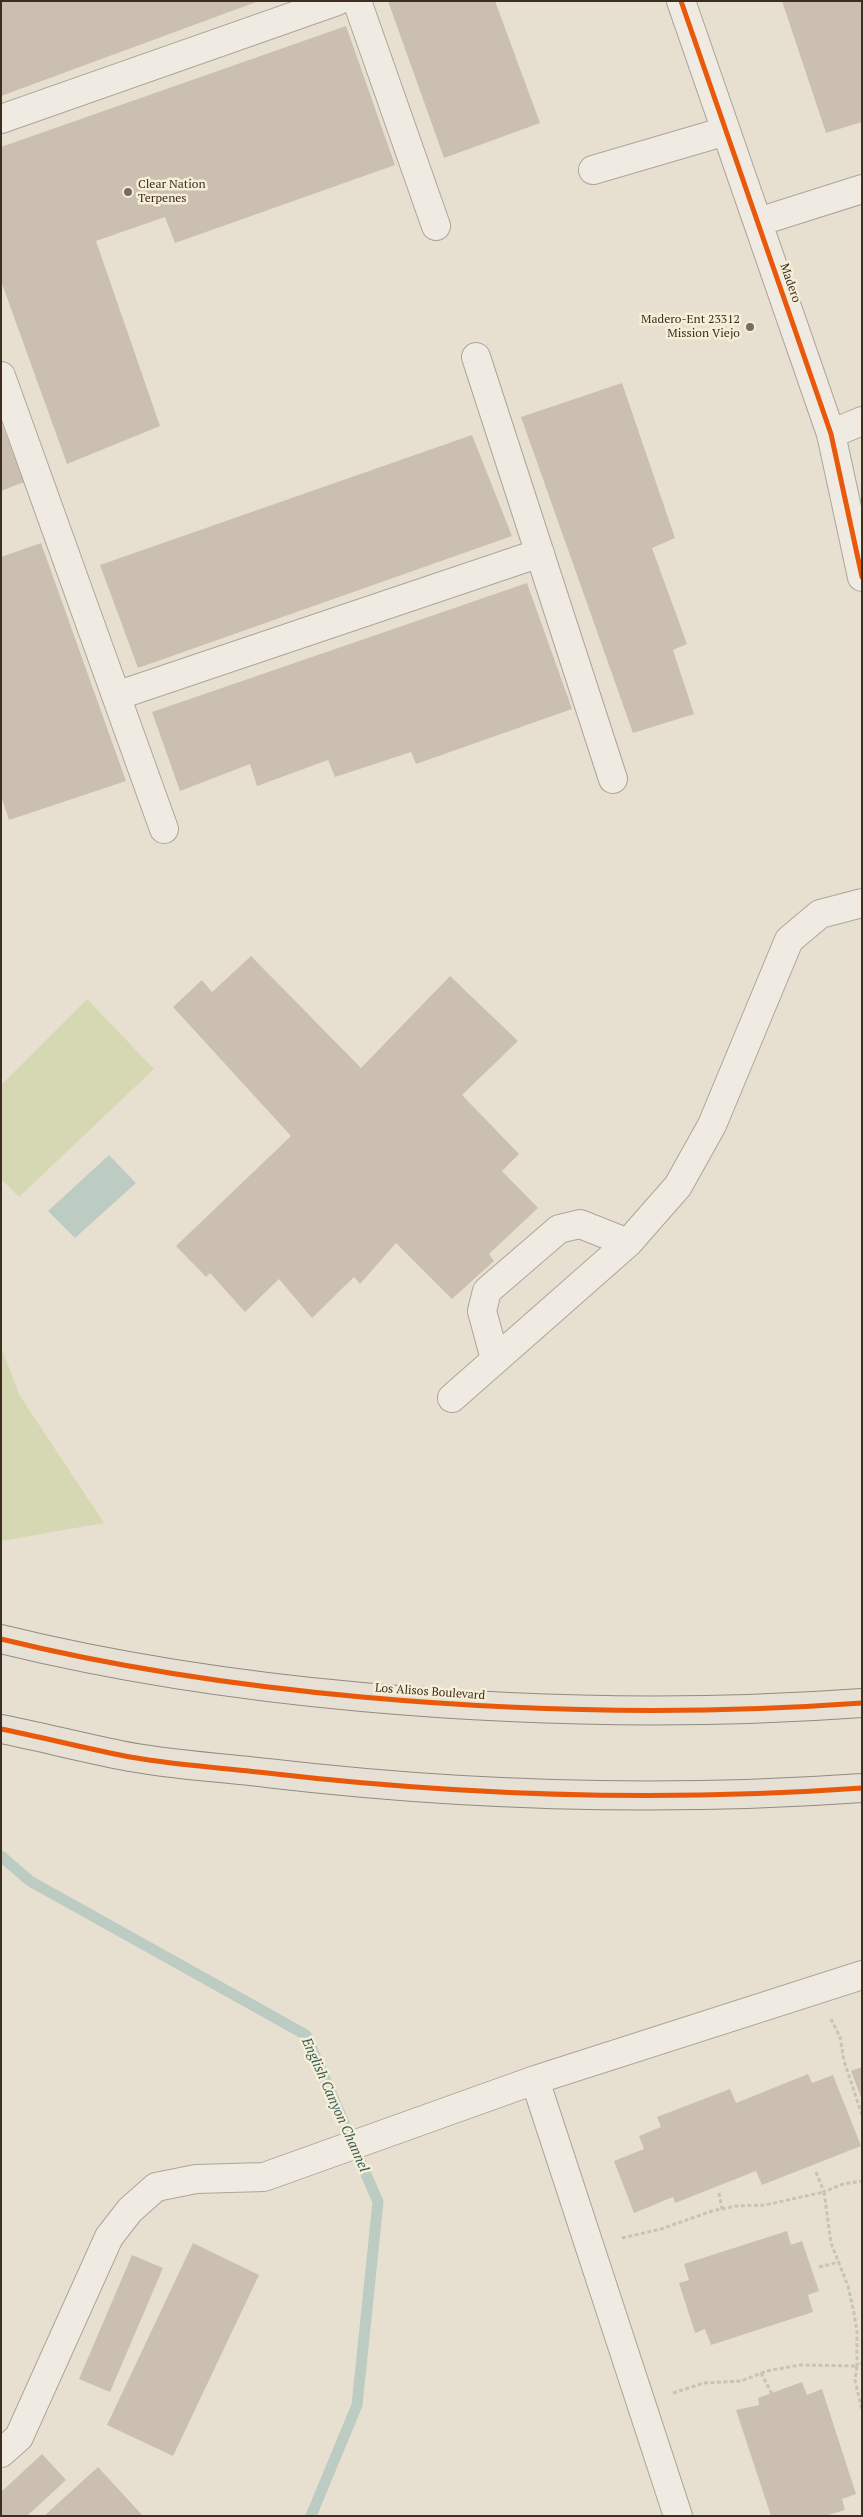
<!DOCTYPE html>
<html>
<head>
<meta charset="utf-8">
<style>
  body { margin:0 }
  #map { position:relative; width:863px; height:2517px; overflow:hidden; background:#e7e0d1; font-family:"PT Serif",serif }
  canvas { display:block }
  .frame { position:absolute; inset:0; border:2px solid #3d2e20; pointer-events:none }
</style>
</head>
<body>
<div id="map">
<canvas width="863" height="2517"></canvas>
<div class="frame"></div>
</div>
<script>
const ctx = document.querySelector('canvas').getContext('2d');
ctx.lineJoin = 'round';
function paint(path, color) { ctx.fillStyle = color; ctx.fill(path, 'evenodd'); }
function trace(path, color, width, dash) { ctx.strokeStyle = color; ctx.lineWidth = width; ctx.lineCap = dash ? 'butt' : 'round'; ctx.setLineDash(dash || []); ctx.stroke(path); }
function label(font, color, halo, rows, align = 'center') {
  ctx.font = font + ' "PT Serif",serif'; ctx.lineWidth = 5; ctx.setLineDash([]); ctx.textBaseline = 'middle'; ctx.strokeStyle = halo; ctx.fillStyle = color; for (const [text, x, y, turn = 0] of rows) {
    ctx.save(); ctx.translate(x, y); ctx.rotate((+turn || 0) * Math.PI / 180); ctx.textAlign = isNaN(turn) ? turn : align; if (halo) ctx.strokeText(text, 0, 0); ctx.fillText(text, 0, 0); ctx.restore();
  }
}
paint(new Path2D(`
  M87,999L154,1069L19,1197L1,1179V1085Z
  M1,1347L20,1396L104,1523L1,1541Z`), '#d6d7b3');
paint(new Path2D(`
  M109,1155L136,1183L75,1238L48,1211Z`), '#bcccc2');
trace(new Path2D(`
  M1,1856L30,1881L306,2035L378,2202L357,2405L311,2516`), '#bcccc2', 11);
paint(new Path2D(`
  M1,1H259L1,96Z
  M388,1H495L540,123L444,158Z
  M782,1H862V122L826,133Z
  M346,26L395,165L175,243L165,217L96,241L160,426L67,464L1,281V147Z
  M622,383L675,538L652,548L687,644L673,650L694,714L633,733L521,417Z
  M1,422L24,482L1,491Z
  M472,435L512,536L138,668L100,565Z
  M41,543L126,781L9,820L1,796V557Z
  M527,583L572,709L416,764L411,752L335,777L328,760L257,786L250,764L180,791L152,712Z
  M251,956L361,1068L450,976L518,1041L462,1095L519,1154L502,1171L538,1208L489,1254L494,1261L452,1299L396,1243L360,1284L354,1277L312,1318L279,1279L245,1312L210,1273L206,1277L176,1246L291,1136L173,1007L202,980L212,992Z
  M862,2067V2100L851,2071Z
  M808,2074L812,2083L833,2075L861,2146L762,2185L756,2171L675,2203L673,2197L634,2213L614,2161L644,2149L639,2136L661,2127L657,2117L730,2089L736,2103Z
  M787,2231L791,2245L802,2241L819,2291L808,2295L813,2312L711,2345L705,2329L695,2333L679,2283L689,2280L684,2264Z
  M193,2243L259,2275L173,2456L107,2425Z
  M132,2255L163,2268L110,2392L79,2379Z
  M802,2382L807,2395L822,2389L856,2494L842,2499L845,2510L825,2516H771L736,2410L759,2405L758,2398Z
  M42,2454L66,2480L27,2516H1V2492Z
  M98,2467L143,2516H44Z`), '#cbbfb2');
const minor = new Path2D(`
  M357,1L436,226
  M681,1L831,434L862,577
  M1,119L337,1
  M593,170L726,131
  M758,222L862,189
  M476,357L613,779
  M1,376L164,829
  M831,434L862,421
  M116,696L540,553
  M495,1359L482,1311L487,1291L559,1229L580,1224L628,1243
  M452,1398L628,1243L678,1186L712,1125L789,940L820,914L862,903
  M535,2080L678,2516
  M1,2453L19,2437L109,2237L130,2210L156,2187L196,2179L264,2177L535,2080L862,1975`);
const major = new Path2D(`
  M1,1639C119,1668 241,1686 362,1697C528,1712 695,1715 862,1703
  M1,1729C41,1737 80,1747 120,1755C168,1765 218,1767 267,1773C464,1796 664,1802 862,1788`);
trace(minor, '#ada599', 30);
trace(major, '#928b80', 30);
trace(new Path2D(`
  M831,2019L840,2037L844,2061L862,2115
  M816,2172L824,2192L843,2184L862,2181
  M719,2193L722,2209
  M622,2238L661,2229L712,2211L736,2206L765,2205L824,2192L831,2243L848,2286L854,2313L857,2331V2366L862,2363
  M819,2267L839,2262
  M761,2373L772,2394
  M673,2393L704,2383L741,2381L767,2371L800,2365L857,2366L855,2380L862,2411`), '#c8c2b9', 3, [4, 2.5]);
trace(minor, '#efebe3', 28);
trace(major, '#e6e1d4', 28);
trace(new Path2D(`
  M681,1L831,434L862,577
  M1,1639C119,1668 241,1686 362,1697C528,1712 695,1715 862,1703
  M1,1729C41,1737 80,1747 120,1755C168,1765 218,1767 267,1773C464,1796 664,1802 862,1788`), '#e8590c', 5);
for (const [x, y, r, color] of [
  [128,192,5,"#786c5e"],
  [750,327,5,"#786c5e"]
]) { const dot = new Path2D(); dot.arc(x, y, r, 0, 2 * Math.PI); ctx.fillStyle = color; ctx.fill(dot); trace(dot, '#f7eed8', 2); }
label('12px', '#3d2e20', '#f7eed8', [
  ["Clear Nation",138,185],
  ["Terpenes",138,199],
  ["Madero-Ent 23312",740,320,"right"],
  ["Mission Viejo",740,334,"right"]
], 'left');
label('12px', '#3d2e20', '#f7eed8', [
  ["Madero",790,283,71],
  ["Los Alisos Boulevard",430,1692,4]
]);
label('italic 14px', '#2f5d5a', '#f7eed8', [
  ["English Canyon Channel",335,2105,66]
]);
</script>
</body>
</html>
